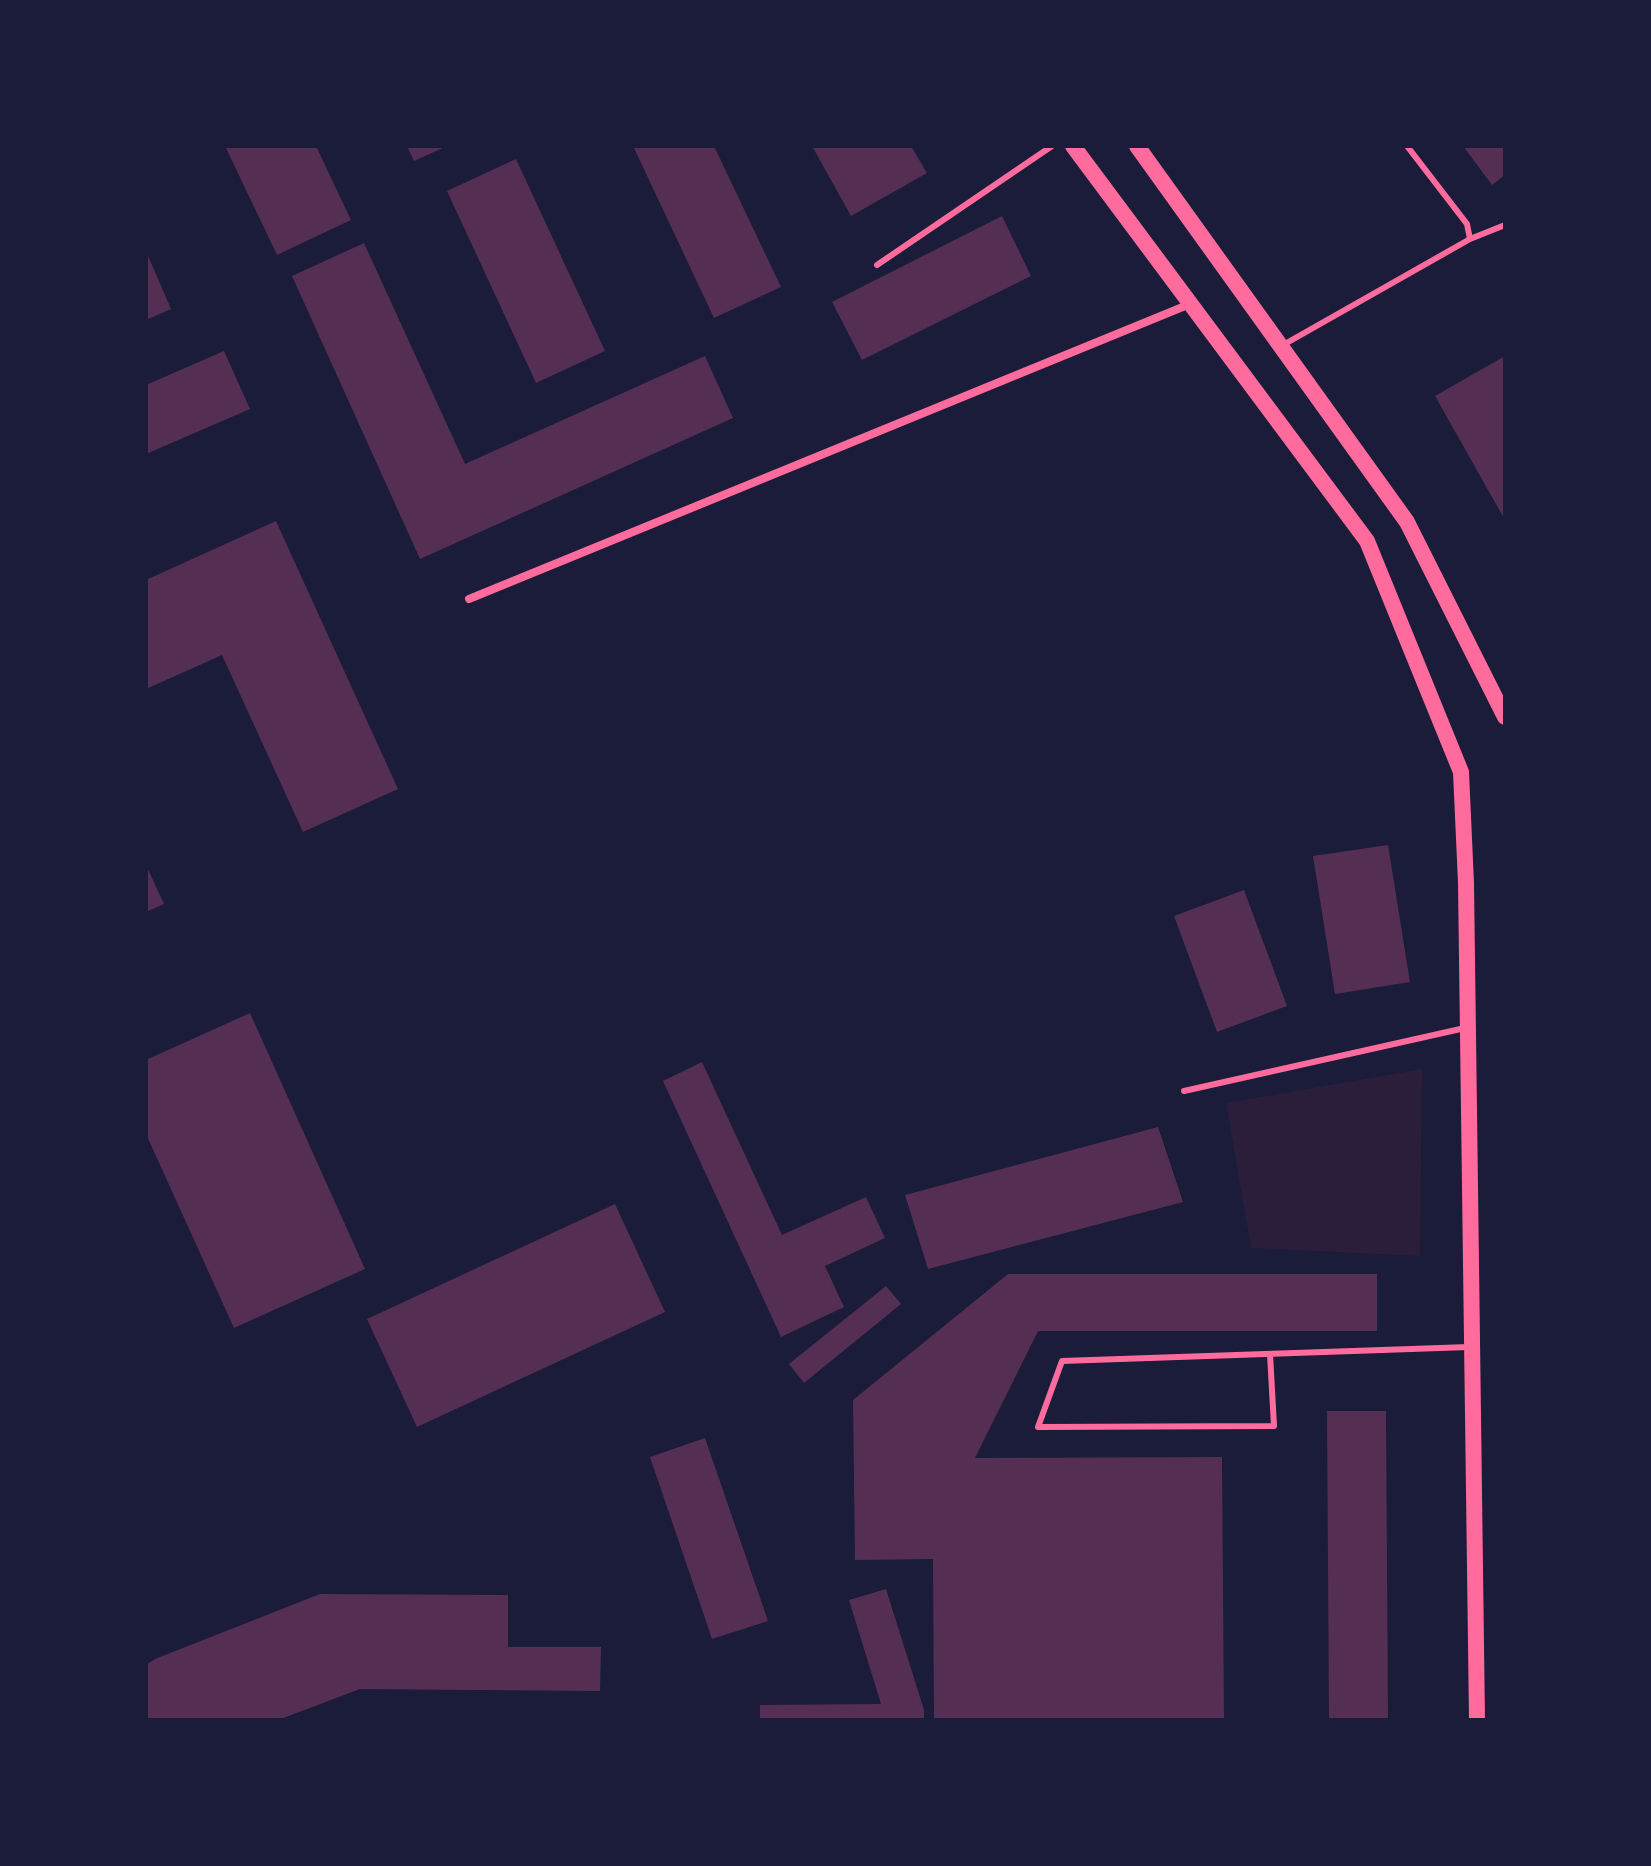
<!DOCTYPE html>
<html>
<head>
<meta charset="utf-8">
<style>
  body { margin:0 }
  #map { position:relative; width:1651px; height:1866px; overflow:hidden; background:#1b1b3a; font-family:"Roboto Condensed",sans-serif }
  canvas { display:block }
  .frame { position:absolute; inset:0; border:148px solid #1b1b3a; pointer-events:none }
</style>
</head>
<body>
<div id="map">
<canvas width="1651" height="1866"></canvas>
<div class="frame"></div>
</div>
<script>
const ctx = document.querySelector('canvas').getContext('2d');
ctx.lineJoin = 'round';
function paint(path, color) { ctx.fillStyle = color; ctx.fill(path, 'evenodd'); }
function trace(path, color, width, dash) { ctx.strokeStyle = color; ctx.lineWidth = width; ctx.lineCap = dash ? 'butt' : 'round'; ctx.setLineDash(dash || []); ctx.stroke(path); }
paint(new Path2D(`
  M1422,1069L1420,1256L1251,1248L1226,1103Z`), '#2a1e3b');
paint(new Path2D(`
  M225,146H316L351,220L277,255Z
  M407,146H447L414,161Z
  M633,146H714L781,287L714,318Z
  M812,146H911L927,173L851,216Z
  M1463,146H1505V175L1492,185Z
  M516,159L605,351L536,383L447,191Z
  M1002,216L1031,276L862,360L832,302Z
  M364,243L465,464L705,356L733,418L420,559L292,276Z
  M146,251L171,309L146,320Z
  M224,351L250,409L146,454V385Z
  M1505,356V520L1435,396Z
  M276,521L398,789L303,832L222,655L146,689V580Z
  M1388,845L1410,982L1335,994L1313,856Z
  M146,865L164,904L146,912Z
  M1244,890L1287,1006L1217,1032L1174,916Z
  M250,1013L365,1269L234,1328L146,1134V1060Z
  M702,1062L782,1235L866,1197L885,1238L825,1266L844,1307L781,1337L663,1081Z
  M1158,1127L1183,1202L928,1269L905,1195Z
  M615,1204L665,1312L417,1427L367,1319Z
  M1008,1274H1377V1331H1038L975,1458L1222,1457L1224,1720H934L933,1559L855,1560L853,1400Z
  M886,1286L901,1304L804,1383L789,1364Z
  M1327,1411H1386L1388,1720H1329Z
  M705,1438L768,1621L712,1639L650,1457Z
  M886,1589L924,1710V1720H760V1705L881,1704L849,1600Z
  M320,1594L508,1595V1647H601L600,1691L360,1689L278,1720H146V1665L155,1659Z`), '#542f53');
trace(new Path2D(`
  M1407,146L1467,224L1470,239
  M877,265L1052,146
  M1283,345L1470,239L1505,225
  M1184,1091L1465,1028
  M1270,1354L1274,1426L1038,1427L1062,1361L1469,1347`), '#ff6b9d', 6);
trace(new Path2D(`
  M469,599L1190,304`), '#ff6b9d', 8);
trace(new Path2D(`
  M1073,146L1367,541L1461,772L1466,883L1477,1720
  M1137,146L1407,522L1505,717`), '#ff6b9d', 16);
</script>
</body>
</html>
